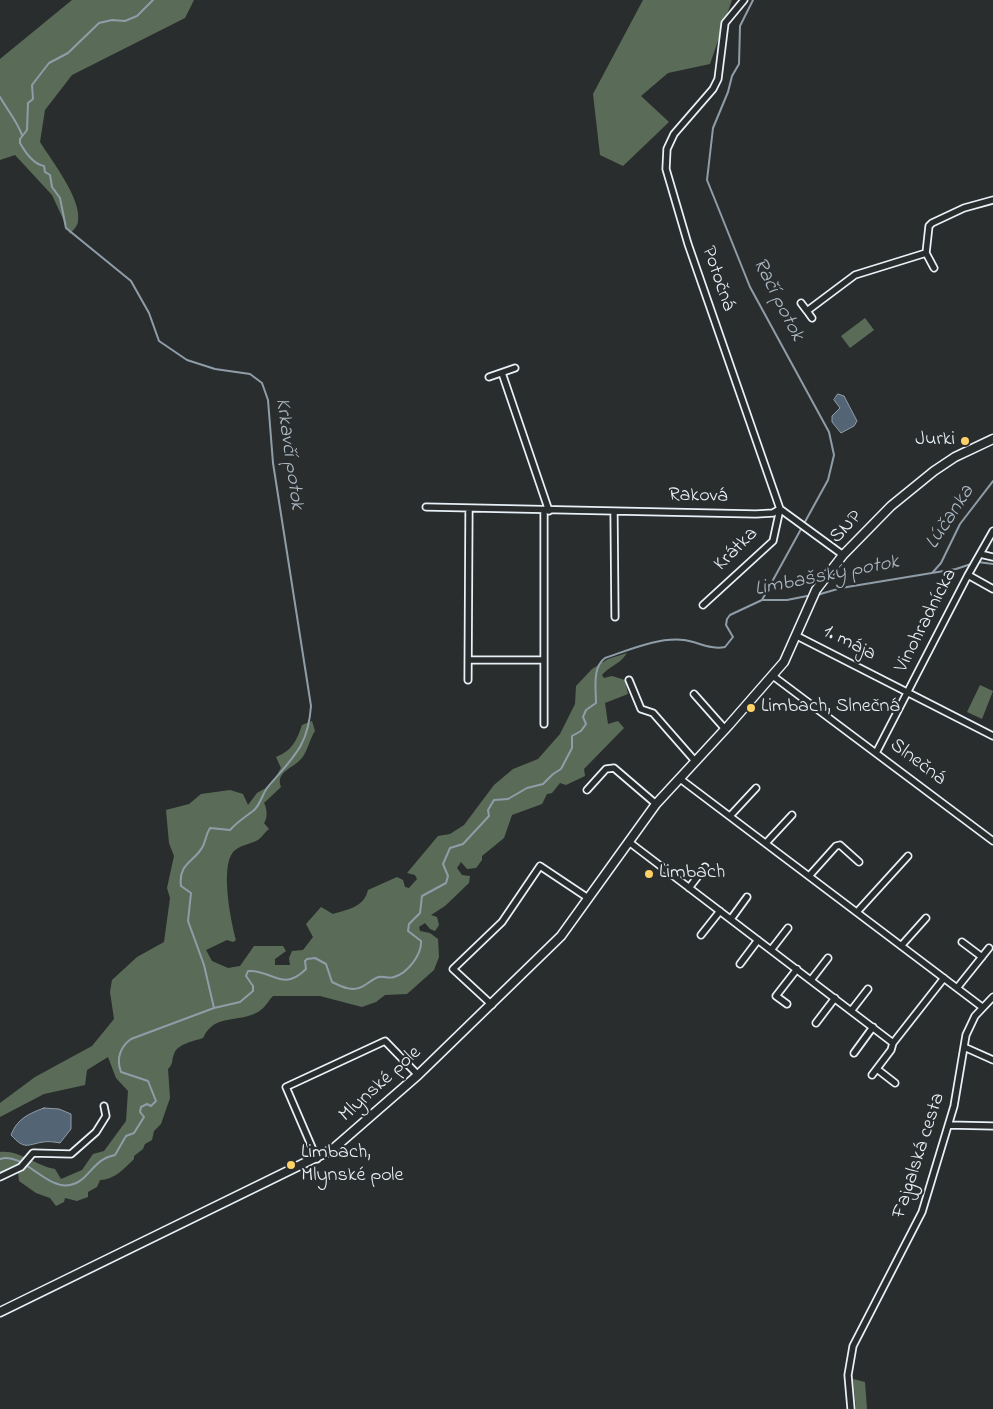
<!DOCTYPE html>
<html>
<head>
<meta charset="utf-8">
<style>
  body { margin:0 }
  canvas { display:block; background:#2a2d2e }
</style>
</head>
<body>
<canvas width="993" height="1409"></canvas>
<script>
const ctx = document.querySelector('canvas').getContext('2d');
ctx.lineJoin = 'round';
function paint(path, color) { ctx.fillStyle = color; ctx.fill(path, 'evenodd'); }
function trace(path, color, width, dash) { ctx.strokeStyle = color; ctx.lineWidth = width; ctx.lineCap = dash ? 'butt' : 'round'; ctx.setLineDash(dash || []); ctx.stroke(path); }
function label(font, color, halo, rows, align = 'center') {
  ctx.font = font + ' "Indie Flower",sans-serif'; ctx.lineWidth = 4.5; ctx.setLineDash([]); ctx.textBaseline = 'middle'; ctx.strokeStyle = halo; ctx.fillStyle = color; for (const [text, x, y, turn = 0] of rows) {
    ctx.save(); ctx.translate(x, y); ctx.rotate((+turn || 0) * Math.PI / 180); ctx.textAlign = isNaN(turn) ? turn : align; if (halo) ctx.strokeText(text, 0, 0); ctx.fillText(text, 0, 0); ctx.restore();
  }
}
paint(new Path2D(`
  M72,0H194L185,18L72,75L45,110L40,142C51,160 82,199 78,221C78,226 73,230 70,234L52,195L15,155L0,160V59Z
  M643,0H732L710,64L668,73L641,96L669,122L623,166L600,155L593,94Z
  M865,318L874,330L850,348L841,336Z
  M627,653C618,666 612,664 602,675L604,678L612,676L625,680L628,694L605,703L608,724L618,721L624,728L584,769L585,776L566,785L560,783L552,793L547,794L542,804L512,815L504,838L482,856V860L476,868L467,869L461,862L457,868L462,875L470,876L469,883L445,906L431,915L437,917L439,925L435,931L430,929L425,923L419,927L420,931L430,933L438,939L439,957L434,970L407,994L385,995L376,1002L362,1007L320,996H273C269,1000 266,1006 262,1009C243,1025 215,1011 203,1038C194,1041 177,1044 174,1054C171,1061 174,1063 168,1069L170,1098L161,1124L154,1131L152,1140L145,1144L143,1149L134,1156V1159C125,1168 114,1180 100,1180L97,1187L88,1192V1197L77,1201L65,1198L64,1202L56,1206L50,1198L36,1193L19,1181L18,1172L15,1170L0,1174V1152C20,1150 36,1166 55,1169L61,1179L82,1170L93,1154L104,1151L126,1121L128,1091L116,1078L108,1057L87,1070L85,1085L44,1094L0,1117V1103L35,1077L92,1046L114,1019L110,992L112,980L137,957L164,942L170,898L167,888L174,856L169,843L166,810L189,804L201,794L230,790L243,794L248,805L257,793L271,785L281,768L276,757C292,751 297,740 302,725L312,721L315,731C309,740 307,754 300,760C293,768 275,772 281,787L264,803C267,808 268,818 264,823L269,829C265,832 262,837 258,840C250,844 238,846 233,852C220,868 231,922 236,940L233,942L227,940L206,950L212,961L228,968L240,966L254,946H283L286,951L275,959V965H290L289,958L292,951L303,950L313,937L306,924L321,907L333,914C349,909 364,907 368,890L397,877L403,880L405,887L409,888L417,879L415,875L407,873L438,836L450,834L464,825L494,785L513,769L538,759L560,734L575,704L576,686L592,669L608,659Z
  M980,685L993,691L982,719L967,712Z
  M853,1379L865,1382L867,1409H856Z`), '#5a6c57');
const water = new Path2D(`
  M838,394L844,396L857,421L854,426L841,433L832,422V416L840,408L834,400Z
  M44,1108L59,1109L71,1114V1129L60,1143C55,1142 48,1141 43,1142C26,1145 25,1150 11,1135C17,1119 28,1114 44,1108Z`);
paint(water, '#536575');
trace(water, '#8f9da9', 1);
trace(new Path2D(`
  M153,0L137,16L125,21L112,20L99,23L68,53L49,63L32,85L33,99L28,103L27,130L20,139V143C25,152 33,164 44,166L45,172L50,175L52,187L60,198L66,228L131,281L149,313L159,341L187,360L215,369L250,374L262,383L268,400L273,463L311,706C308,748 292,758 267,788C262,795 260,806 253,811C245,817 237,822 230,830L210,828C206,834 206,840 203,846C195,862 178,863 181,886L191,893L188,921L204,965L214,1008
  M753,0L740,26L739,64L732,76L728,92L713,128L707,180L750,287L829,432L834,455L828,480L762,600
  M0,97C8,111 17,121 22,135
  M978,562L993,564
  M933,572L941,563L960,524L993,481
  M817,595L841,588L956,569L974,563
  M0,1159C23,1151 46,1190 70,1185C85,1183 92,1165 104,1159C107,1157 111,1156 115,1155L126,1136L134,1133L144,1117L140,1112L141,1107L147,1104L151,1106L156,1101L148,1081L121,1072C116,1059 120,1047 131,1039L214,1008L240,1002L253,991V986L246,976L248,971C272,969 282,993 306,969L305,961L307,959L315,958L326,964L332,982C342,987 354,993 365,985C370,982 374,978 379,977C384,976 390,979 394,977C408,973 422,954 421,941L408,931L409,924L420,913L422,896L446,883L448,876L443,864L450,848L463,844L489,816L488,810L494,800L508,799L527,788L543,784L553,774L561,769L572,748V736L581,731L586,724L583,717L586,710L596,703C596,689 592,667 605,658C629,650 658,637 684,640C698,642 711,650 725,647L733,637L726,625L727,619L730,615L762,600H787L812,595`), '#8f9da9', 2);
const street = new Path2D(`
  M744,0L725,23L718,79L713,89L674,134L667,149L666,169L688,244L780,509L843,555
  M934,268L926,253L929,226L932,223L964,208L993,200
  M801,303L807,311L855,275L926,253
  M807,311L812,318
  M502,373L549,511
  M489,377L515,368
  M426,507L756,514L773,513L780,509
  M614,513L615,617
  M980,554L993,557
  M968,575L993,589
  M703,605L773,541L780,509
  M797,636L993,736
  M469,660H544
  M773,676L993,841
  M468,680L469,509
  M629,680L641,709L653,713L695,761
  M694,694L725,729
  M544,724V511
  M876,753L968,575L993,531
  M679,778L982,1007
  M587,790L606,769L614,768L656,804
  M730,816L756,788
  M629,842L893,1043L944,978
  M766,843L792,815
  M810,875L836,846L840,845L859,862
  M689,888L705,867
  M857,912L908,856
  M731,919L747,897
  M701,935L720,911
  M962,942L982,957
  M901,946L926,918
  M771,950L788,928
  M740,964L758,940
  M811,980L828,958
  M957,988L989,948
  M787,1004L776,996L797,969
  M492,1005L453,969L502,922L540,866L588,898
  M851,1011L868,989
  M816,1023L835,998
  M964,1047L993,1060
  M854,1053L873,1027
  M877,1069L895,1083
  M872,1075L891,1050L893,1043
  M949,1125L993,1126
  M317,1159L286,1087L385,1041L418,1075
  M0,1177L21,1167L33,1153L71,1154L96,1132L106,1116L104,1106
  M851,1409L848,1375L853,1346L922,1212L954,1106L966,1035L975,1016L993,997`);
const secondary = new Path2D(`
  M0,1312L333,1149L418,1075L561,936L656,804L729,725L784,662L816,590L843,555L891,506L934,471L955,457L993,439`);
trace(street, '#e8f1f8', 9);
trace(secondary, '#e8f1f8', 11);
trace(street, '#2a2d2e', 5.5);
trace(secondary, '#2a2d2e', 8);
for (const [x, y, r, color] of [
  [965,441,5,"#ffd166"],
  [751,708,5,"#ffd166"],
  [649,874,5,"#ffd166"],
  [291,1165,5,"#ffd166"]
]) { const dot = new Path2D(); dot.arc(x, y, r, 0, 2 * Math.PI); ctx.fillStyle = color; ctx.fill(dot); trace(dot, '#2a2d2e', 2); }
label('20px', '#e8f1f8', '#2a2d2e', [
  ["Potočná",717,279,71],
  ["Raková",698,497,1],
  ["SNP",847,528,-46],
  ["Krátka",737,550,-45],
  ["Vinohradnícka",927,621,-63],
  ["1. mája",849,644,27],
  ["Slnečná",917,763,37],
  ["Mlynské pole",381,1085,-42],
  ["Fajgalská cesta",920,1156,-72]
]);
label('20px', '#e8f1f8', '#2a2d2e', [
  ["Jurki",955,441,"right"],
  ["Limbach, Slnečná",761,708],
  ["Limbach",659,874],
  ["Limbach,",301,1154],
  ["Mlynské pole",301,1177]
], 'left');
label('italic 21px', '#acb9c4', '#2a2d2e', [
  ["Račí potok",777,300,63],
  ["Krkavčí potok",288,454,82],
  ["Lúčanka",951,518,-57],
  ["Limbašský potok",827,577,-11]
]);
</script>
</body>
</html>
